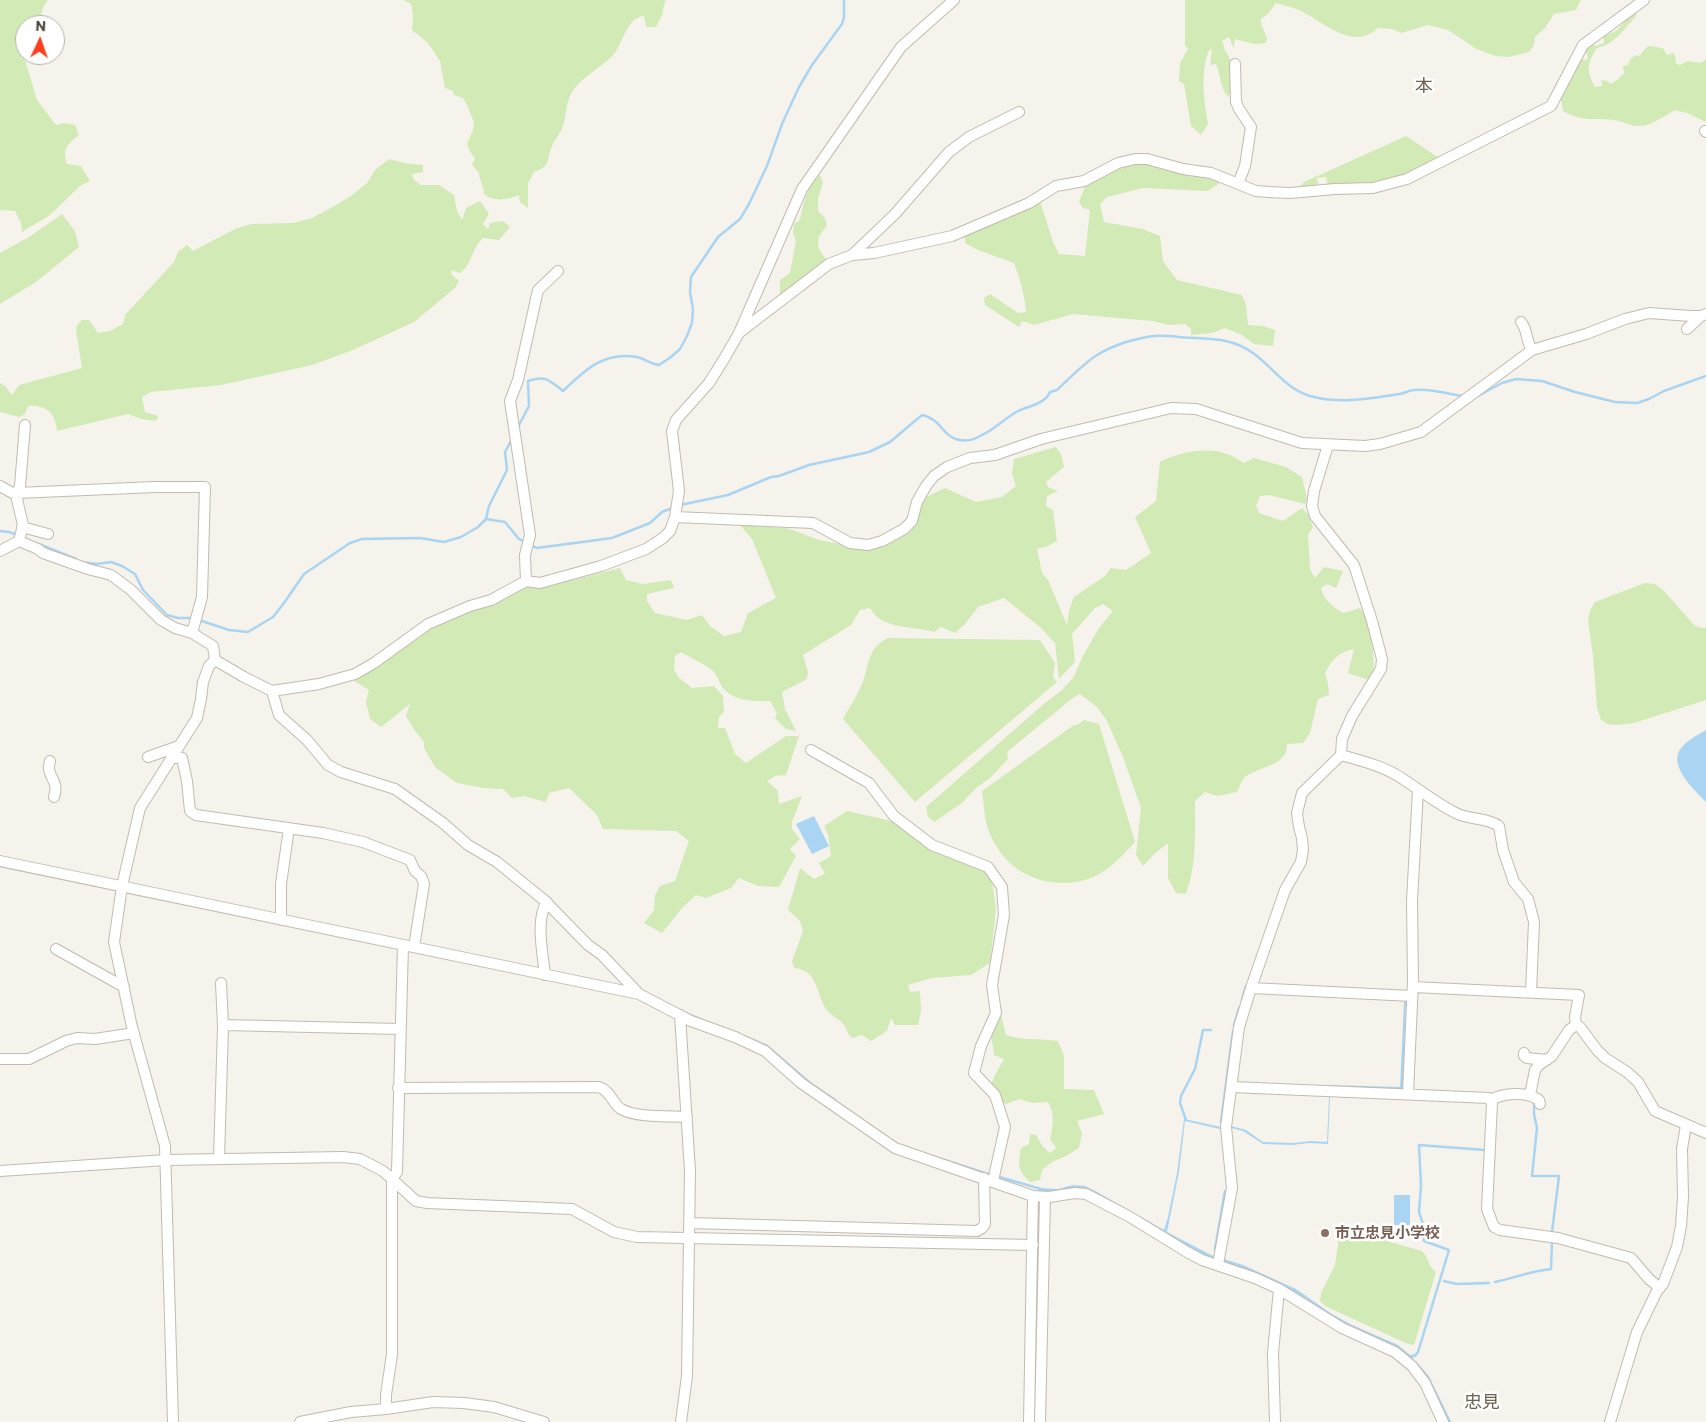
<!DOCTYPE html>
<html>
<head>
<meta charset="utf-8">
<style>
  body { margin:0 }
  #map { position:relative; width:1706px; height:1422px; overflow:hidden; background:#f6f3ec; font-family:Commissioner,sans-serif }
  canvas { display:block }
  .north { position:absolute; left:15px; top:15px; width:50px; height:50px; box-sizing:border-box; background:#fff; border:1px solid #b7b4b0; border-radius:50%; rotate:3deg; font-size:14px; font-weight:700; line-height:20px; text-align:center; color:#4b4439 }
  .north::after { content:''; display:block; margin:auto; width:18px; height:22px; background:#fc3f1d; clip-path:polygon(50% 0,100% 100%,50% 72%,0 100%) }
</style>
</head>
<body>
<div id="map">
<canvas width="1706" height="1422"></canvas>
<div class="north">N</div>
</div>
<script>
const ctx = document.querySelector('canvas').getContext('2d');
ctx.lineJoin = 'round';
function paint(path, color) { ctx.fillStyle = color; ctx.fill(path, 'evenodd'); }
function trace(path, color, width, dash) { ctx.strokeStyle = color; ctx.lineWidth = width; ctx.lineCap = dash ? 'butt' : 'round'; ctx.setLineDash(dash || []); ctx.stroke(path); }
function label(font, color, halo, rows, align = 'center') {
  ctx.font = font + ' Commissioner,"Noto Sans JP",sans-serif'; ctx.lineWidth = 5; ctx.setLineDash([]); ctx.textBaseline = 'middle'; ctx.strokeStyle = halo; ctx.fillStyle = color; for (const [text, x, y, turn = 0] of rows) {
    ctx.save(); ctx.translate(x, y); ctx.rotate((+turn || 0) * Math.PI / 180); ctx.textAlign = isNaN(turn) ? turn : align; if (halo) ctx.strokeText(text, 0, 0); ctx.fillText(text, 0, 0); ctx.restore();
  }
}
paint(new Path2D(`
  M0,0H48C41,8 41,14 42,24L25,25V35L23,37L22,50L37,100L56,125L65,123L75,125L79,135C67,145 62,148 67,164L81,166L90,181L80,186L50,215L22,232L21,223L15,211L0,210Z
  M404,0H667L665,1L662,15L656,27H646L644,16C627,17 623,43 614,54C603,67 577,79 570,96C566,105 566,116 563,126C561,133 555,139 552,146C546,160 552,166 534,172L528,183V208L520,202L519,195C508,200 494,202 484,194C484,186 479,181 479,173L472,165L475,158L470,152L467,144L473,130L474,122L467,105L463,98L454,95L453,91L445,88L440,61L428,43L412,30L413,15L411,4Z
  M1185,0H1581L1576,10L1554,14L1545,28L1535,37L1534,45L1529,52L1509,57L1495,56L1475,48L1448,30L1428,25L1401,33L1392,29L1378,28C1352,52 1323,21 1299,10C1292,7 1283,5 1276,3L1268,14L1261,19V24L1267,38L1266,43L1255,44L1235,39L1234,49L1229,37L1222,41L1225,50L1230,59V93L1228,97C1220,88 1221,76 1216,64L1210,65L1212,49L1209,50C1200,74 1204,99 1208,124L1201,135L1191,126L1184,84L1179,81L1180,63L1188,49L1185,45Z
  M1637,12L1636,16C1624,29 1615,44 1597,48C1587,63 1586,71 1595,87L1602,86L1601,80L1608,81L1610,84L1617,80L1624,73L1623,66L1628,65L1631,58L1637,55L1640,56L1643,51L1648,46L1657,47L1664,49L1666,54L1670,55L1672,52L1675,55L1676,64L1680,65L1688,61L1701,63L1706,59V122L1687,113L1675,110C1666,115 1656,122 1647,125C1634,129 1624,121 1613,120C1591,117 1585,123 1563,111L1560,95L1580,59L1585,60L1588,58L1586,52L1587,47L1592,44L1596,46L1604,43L1603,36L1616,31L1628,18Z
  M1406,136L1439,158L1404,177L1373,185H1328L1326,177L1317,178L1318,184L1313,186H1300L1304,182Z
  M389,159L405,163L423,165V172L412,174L414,180L421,185H439L454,195L457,211L462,220L466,208L480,201L489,214L483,224L488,229L490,223L503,221L510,227L499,240L483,238C472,247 472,265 460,273L451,270L452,275L459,281L455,288L414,322L353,350L312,365L221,385L151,392L142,397L145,412L158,416L156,421L141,419L128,414L57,431C56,414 46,404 28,406L25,414L19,417L0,412V383L5,386L12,395L19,385L82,368L76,330L77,325L82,320H89L98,333L110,331L123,324L125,315L174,262L178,252L187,245L193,251L235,229L251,224L294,223L312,218L331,208L351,196L367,183L375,170Z
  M1143,163L1212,178L1220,183L1208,191L1143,188L1107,197L1100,204L1104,222L1143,229L1160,236L1163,261L1177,280L1242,295L1246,305L1248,325L1263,326L1275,330L1273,346L1254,344L1242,335L1225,328L1212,333L1191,335V329L1185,324L1170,325L1152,321L1073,314L1034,325L1022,321L1019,327L985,305L984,298L990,294L1018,313L1026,312C1025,296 1020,278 1014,263L978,250L965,243V235L1040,201L1053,242L1059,254L1085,256L1090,210L1083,208L1079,202L1086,184L1118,167Z
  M820,175L823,182L818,199V211L825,218L827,226C815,239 815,245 826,259L780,297V280L790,273L796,241L793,233L794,224L800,220C804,202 806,188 820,175Z
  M62,214L75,231L79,247L36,282L0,304V253L29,237Z
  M1056,447L1061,454L1064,467L1046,482L1048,487L1058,491L1047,496L1046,506L1053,510L1057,541L1048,546L1037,549L1042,573L1048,580L1067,625L1069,611L1074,597L1105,576L1111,568L1126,570L1151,553L1135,517L1156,501L1160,462C1179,452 1209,446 1230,455C1235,457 1239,460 1244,463L1254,458L1286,467L1302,477L1307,499L1305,504L1269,495L1260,496L1256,506L1259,513L1283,521L1302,508L1308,514L1313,527L1308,535L1310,569L1315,578L1324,567L1343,571L1336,588L1327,584L1321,588C1324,600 1332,606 1343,613L1360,608L1368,621L1373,652L1374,670L1369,680L1348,673L1354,649C1339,652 1332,659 1325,673L1328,684L1329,695L1318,699L1310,733L1303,743L1287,744C1288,767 1257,766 1244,778C1241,781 1239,788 1237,792L1217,796L1205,792L1195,801C1195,832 1197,864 1186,894L1176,893L1168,878V843L1154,854L1143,866L1136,855L1141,808L1123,757L1107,721L1097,707L1080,694L1074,697L1007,752L1008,759L991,777L976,788L962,803L934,822L928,817L926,807L1045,703L1062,690L1073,678L1083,656L1099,628L1113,611L1103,604L1095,608L1072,634L1075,662L1059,679L1055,643L1040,627L1004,598L978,607L965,624L955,633L941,627L934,632C912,625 883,631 870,608L860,610L851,625L803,655L808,672L807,679L782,692L785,709L796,731L786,729L775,718L777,713L770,701C755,701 736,702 725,690C719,685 719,676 712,670C703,663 691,658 681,652L675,656L674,669L679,678L692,688L714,686L723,696L724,712L719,717L718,728H725L735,754L746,763L786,736H799L786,775L775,776L767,781L778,791L779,804L802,796L792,822V829L800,839L790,849L796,856L779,887L758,886L739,878L731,888L706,898L696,895L682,908L662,933L644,923L654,910L655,895L660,886L675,881L689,841L676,831L603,829L597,815L569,788L549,793L546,802L524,796L512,798L503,789L484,788L457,783L435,767L424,748V742L415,731L406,716L410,704L381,727L370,719L366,702L369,690L354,681L389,656L403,649L434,626L526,587L542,588L620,568L626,580L642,584L671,580L674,588L647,594V601L655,613L687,620L702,615L710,626L724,636L741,632L748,613L776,598L752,539L740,525L787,528L819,540L852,546L882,541L906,520L926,497L945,488L976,502L1002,497L1016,486L1012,474L1014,459Z
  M1645,583L1655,584L1664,591L1695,626L1701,628H1706V700L1634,723L1617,725L1608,724L1601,720L1597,708L1593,655L1588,621L1590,611L1595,602Z
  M888,638L1040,640L1055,663L1053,677L1057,682L915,802L843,719C849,708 857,696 862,684C870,665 866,649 888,638Z
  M1084,720L1099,724L1135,842C1125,853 1114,865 1101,873C1092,879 1079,882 1068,883C1031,884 1002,866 988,829C984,818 984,803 982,791L1074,725H1077Z
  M847,811L896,822L967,855L991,874L996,909L990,963L971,975L932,978L908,985L910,992L920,991L921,1011L918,1025H895L891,1018L887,1031L871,1041L862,1035L853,1038C845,1032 848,1030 844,1025C840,1019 831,1016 826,1009C815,992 819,971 794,968L792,961L803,931L800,921L788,910L800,868L814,879L825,874L819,863L831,856L828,835L824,826Z
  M1001,1015L1006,1035C1021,1041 1041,1038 1058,1041L1064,1056V1089L1094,1090L1104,1114L1077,1121L1082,1133L1079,1148L1066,1156L1052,1162L1042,1170L1040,1180L1030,1182C1017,1170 1018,1165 1021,1148L1029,1144L1030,1134L1036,1135L1043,1147L1050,1153L1056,1148L1050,1139C1053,1126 1055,1114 1048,1102L1033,1103L1019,1099L1006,1104L994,1101C986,1085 996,1074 1004,1059L994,1055C993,1035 984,1031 1001,1015Z
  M1355,1232L1422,1251C1429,1258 1427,1265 1436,1272L1414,1345L1408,1344L1325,1306L1320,1301L1321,1293L1335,1265L1339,1238L1345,1234Z`), '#d2eab5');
paint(new Path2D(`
  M1706,730V802C1694,790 1665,763 1683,746C1689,739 1698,735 1706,730Z
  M814,816L829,846L812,854L796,824Z
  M1404,1001H1406L1403,1089L1328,1087L1329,1085L1400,1087Z
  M1329,1097H1330L1328,1144L1309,1143L1292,1145L1263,1144L1243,1131L1231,1128V1126L1246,1130L1263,1142L1294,1143L1310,1141L1327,1142Z
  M1184,1119L1221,1127L1220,1129L1185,1121L1179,1172L1167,1232L1211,1255L1243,1265L1296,1289L1332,1314L1350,1324L1398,1345L1410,1355L1416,1354L1411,1361L1334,1319L1294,1292L1199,1254L1101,1197L1038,1191L1039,1188L1058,1189L1073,1185L1085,1186L1097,1192L1164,1230L1168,1217L1177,1173Z
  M1394,1195H1410V1225H1394Z`), '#a9d4f2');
trace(new Path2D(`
  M1478,396L1502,383L1516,379L1542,381L1575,392L1615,402L1637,403L1649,399L1664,391L1706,376
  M518,427L529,406L528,381C546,375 549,380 563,391C585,370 604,351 637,357C645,359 651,364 659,365L671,357L680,349L687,336L692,323L693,309L690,292L691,277L718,237L740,219L749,204L767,166L782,124L799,87L812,65L842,24L844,17V0
  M680,505L728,495L771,477L779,476L809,465L869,452L890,442L922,415C941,419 942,435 956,439C965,442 974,440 982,435C995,429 1005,418 1018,411C1029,406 1045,404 1050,392L1057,390C1070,378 1083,364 1097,355C1113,345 1136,338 1154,336C1168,335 1183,338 1196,338C1217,339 1235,340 1253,353C1274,368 1287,391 1314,397C1343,404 1371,398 1400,394C1405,393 1410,390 1414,390C1431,388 1447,394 1463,396
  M486,519L505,522L519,539L525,542
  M0,531L9,532L18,535
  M39,544L76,559
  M530,545L537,548L612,538L650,523L662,512L675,507
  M81,562L97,564L111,562L122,566L135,574L143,590L167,615L178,618H194
  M199,620L229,630L248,632L273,617L284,603L304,574L350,543L362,539L420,538L444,542L461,537L478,527L486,519L489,506L507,470L505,452L512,439
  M1242,999L1246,986
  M686,1013L702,1020
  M1234,1025L1239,1008
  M753,1040L767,1046L810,1083L835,1100
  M1534,1101V1114L1537,1128L1532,1176H1559L1552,1232
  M1186,1120L1180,1103L1181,1096L1195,1069L1203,1030H1211
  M1221,1122L1233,1031
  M932,1156L991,1175
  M996,1176L1041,1189
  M1215,1249L1225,1191
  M1444,1281L1457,1284L1489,1283
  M1495,1282C1514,1278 1531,1271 1551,1269L1552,1240
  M1415,1356L1418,1352L1449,1250L1424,1241L1423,1224L1419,1212L1421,1186L1419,1145L1485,1150
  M1416,1363L1428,1377L1450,1422`), '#a9d4f2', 2.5);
const minor = new Path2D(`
  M1235,64L1236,102L1239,109L1251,127L1245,166L1238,184
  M1705,131L1706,132
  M852,255L895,214L949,152L969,137L1019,112
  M1521,322C1528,330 1525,339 1532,350
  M1687,329L1701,316
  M740,332L829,264L852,255L874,253L952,236L1029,203L1056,186L1084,181L1118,163L1135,159H1147L1183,169L1211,173L1256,191L1269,192L1290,193L1335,189L1373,188L1407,179L1551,106L1583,45L1644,0
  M0,486L16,495L23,525L19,541L0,551
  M17,493L155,487H205L202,597L192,633
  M16,495L20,486L25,425
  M675,517L813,523L850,543L868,545L882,541L904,529L912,521L917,502L926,486L934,476L947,467L970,458L995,455L1041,439L1171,408L1196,409L1302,443L1365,446L1380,444L1421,432L1532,350L1586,334L1625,319L1649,313L1691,316H1701L1706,314
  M22,527L48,534
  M19,541L38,549L43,553L88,569L111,575L131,590L161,620L175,628L192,633L213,646L215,660
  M526,581L525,555L530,535L510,401L518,380L538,290L558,271
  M215,660L244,677L272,691L319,684L355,674L374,663L428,624L470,606L491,600L526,581L540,583L601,566L646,549L663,538L670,531L675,517L679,491L672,431L676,420L709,383L724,359L739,333L802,189L901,47L954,0
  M272,691L279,715L307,740L328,765L341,772L395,789L443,823L468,845L497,862L544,900L588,945L602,955L639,994
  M811,750L869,783L894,816L932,845L988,867L1002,887L1004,915L992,985L996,1013L981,1046L974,1073L995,1095L1005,1127L993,1181
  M1341,755C1362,761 1384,766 1403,779C1420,790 1440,806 1458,814C1472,820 1488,818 1499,826L1503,850L1514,882L1528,899L1534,922L1531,992
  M148,757L179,746
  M171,758H182L187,781L190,811L196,815L323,833L363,842L410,860L415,871L421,876L424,884L414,947
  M50,761C45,778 60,778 54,797
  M0,861L639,994L691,1021L735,1037L765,1051L801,1083L895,1148L1033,1196L1049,1197L1075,1193L1086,1194L1130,1217L1187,1252L1202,1260L1255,1278L1279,1289L1342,1328L1395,1352L1412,1366L1425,1383L1443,1422
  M281,920V884L289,828
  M56,949L124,987
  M545,975C543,955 535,919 547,902
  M1413,987L1579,995L1575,1017L1576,1025L1580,1027L1597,1050L1605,1058L1627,1072L1638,1082L1655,1111L1706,1133
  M1251,988L1412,996
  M680,1015L690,1171L687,1376L681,1422
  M223,1025L400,1029
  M1524,1053V1056L1527,1058L1547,1060
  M0,1059H29L66,1041L77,1038L95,1039L134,1033
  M1232,1087L1489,1098L1492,1103L1487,1209L1494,1227L1500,1230L1558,1238L1631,1258L1649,1279L1660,1288
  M398,1088L599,1087C611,1091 612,1103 621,1109C637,1118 669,1116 687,1117
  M1408,1094L1413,981L1412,901L1418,790
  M1530,1095L1535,1070L1539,1065L1552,1056L1569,1030L1576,1025
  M1490,1100C1504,1093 1526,1091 1539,1100L1540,1104
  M219,1159L223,1026L221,983
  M0,1171L166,1160L343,1157L360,1159L383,1171L416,1201L427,1203L572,1209L614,1232L637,1237L1033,1245
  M689,1223L977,1231L982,1228L985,1224L984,1178
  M1218,1264L1232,1188L1226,1127L1239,1027L1251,988L1285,890L1301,862L1303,850L1302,838L1299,827L1297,813L1302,793L1341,755L1342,739L1352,716L1381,669L1382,659L1372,621L1354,565L1315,516L1312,506L1314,491L1328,445
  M386,1409V1395L392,1354V1179L397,1172L403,945
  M173,1422L165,1146L132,1027L114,942L122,886L140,808L197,718L201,699L203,682L209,666L215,660
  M300,1422L351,1412L386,1409L433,1402L464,1403L494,1407L544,1422
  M1029,1422L1033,1196
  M1040,1422L1045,1197
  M1275,1422L1273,1353L1279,1289
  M1610,1422L1637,1332L1657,1291L1663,1284L1677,1247L1681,1226L1683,1197L1682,1149L1686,1125`);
trace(minor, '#c2bbae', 12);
trace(minor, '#fff', 10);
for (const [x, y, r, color] of [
  [1325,1233,5,"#8d6e63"]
]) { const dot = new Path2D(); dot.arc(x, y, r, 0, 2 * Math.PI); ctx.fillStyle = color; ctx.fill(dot); trace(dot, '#fff', 2); }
label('bold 15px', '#785e54', '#fff', [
  ["市立忠見小学校",1335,1233]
], 'left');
label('18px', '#6e6250', '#fff', [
  ["本",1424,86],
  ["忠見",1482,1402]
]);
</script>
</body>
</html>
